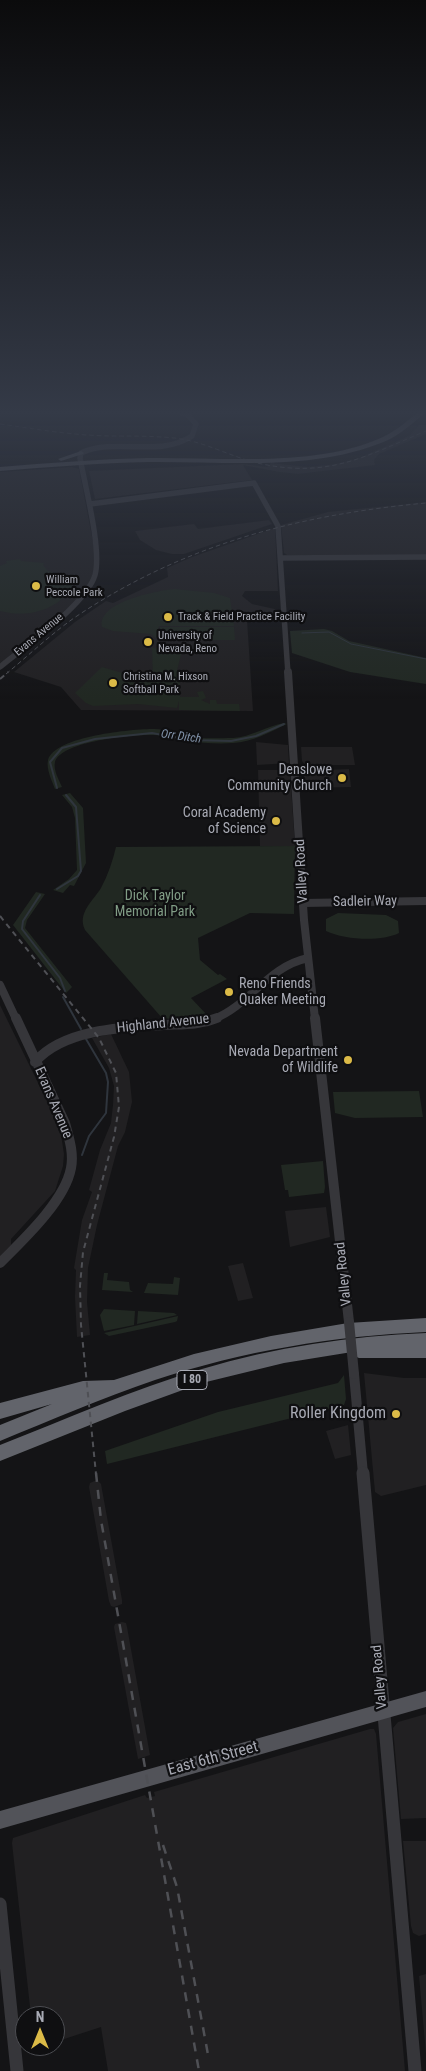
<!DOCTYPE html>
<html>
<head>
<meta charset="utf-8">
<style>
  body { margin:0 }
  #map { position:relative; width:426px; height:2071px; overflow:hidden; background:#141416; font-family:"Roboto Condensed",sans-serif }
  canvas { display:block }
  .north { position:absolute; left:15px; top:2006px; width:50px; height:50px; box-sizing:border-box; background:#0f0f11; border:1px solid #4c4d52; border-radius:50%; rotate:0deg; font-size:14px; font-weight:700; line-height:20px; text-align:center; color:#a8aab4 }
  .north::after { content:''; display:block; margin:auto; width:18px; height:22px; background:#dbba47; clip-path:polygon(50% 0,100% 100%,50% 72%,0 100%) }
</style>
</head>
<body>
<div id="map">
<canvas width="426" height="2071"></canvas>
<div class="north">N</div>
</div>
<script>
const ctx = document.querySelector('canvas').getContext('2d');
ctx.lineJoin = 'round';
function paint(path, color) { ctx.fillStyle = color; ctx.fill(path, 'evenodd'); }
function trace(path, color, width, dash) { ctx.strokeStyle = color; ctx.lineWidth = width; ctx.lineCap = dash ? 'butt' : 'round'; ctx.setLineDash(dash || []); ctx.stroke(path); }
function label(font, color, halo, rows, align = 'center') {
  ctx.font = font + ' "Roboto Condensed",sans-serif'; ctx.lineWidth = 4.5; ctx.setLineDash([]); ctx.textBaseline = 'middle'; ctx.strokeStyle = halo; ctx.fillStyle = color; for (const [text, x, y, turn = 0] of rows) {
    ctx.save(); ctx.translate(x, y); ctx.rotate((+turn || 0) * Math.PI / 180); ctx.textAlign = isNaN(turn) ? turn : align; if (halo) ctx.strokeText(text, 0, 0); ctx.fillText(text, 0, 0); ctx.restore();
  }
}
paint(new Path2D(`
  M419,425H426V434L379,454L374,460L375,465L298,474L279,472L243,465L252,480L95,499L89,471L242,464L267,467L271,463L308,467L336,464L359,458L409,436Z
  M72,467L79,469L95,552L94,571L88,585L74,603L0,665V472Z
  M426,502V555H287L284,553L281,525L328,512Z
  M269,520L272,524L184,554H172L156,550L140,540L135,531L194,524L198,529Z
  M275,528L278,591H245L242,596L252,604L279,610L280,618H252L247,620L253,711L81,710L61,687L14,672L75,622L106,601L113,603L168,577L167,568L192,557Z
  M256,742L288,745L289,763L257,765Z
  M301,747H352L355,765H305L302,761Z
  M349,769L351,787L305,788L304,775L306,771Z
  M258,770H286L290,773L295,846H260Z
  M0,1005L60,1128L64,1154L63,1166L55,1191L11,1239V1245L0,1257Z
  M111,1034L129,1072L132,1102L125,1132L118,1146L97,1225L88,1268L87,1302L90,1335L77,1337L75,1297L76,1270L74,1268L82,1220L92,1192L89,1190L100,1150L111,1123L113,1105L114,1086L109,1068L92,1038Z
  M326,1207L330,1237L290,1247L285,1211Z
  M243,1263L253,1298L238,1301L228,1266Z
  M364,1373L404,1378H426V1485L381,1496L375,1492Z
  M348,1425L351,1455L335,1459L326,1431Z
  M97,1480L101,1484L122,1600V1604L114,1607L111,1606L109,1601L89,1487L90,1483Z
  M122,1622L126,1623L127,1627L150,1755L138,1759L114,1627L115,1624Z
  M426,1714V1818L401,1819L393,1728L398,1722Z
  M370,1729H374L376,1734L405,2071H108L101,2027L55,2042V2016H31L12,1843L13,1838L145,1795L147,1798L155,1796L154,1792Z
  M403,1841H426V1934L419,1936L413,1933L411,1926Z
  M426,1974V2054L419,1976Z`), '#212022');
paint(new Path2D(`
  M20,559L21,561L44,563L43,565L47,570L66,579L61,582L72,585V587C57,611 27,618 0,611V566L7,563L6,561Z
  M174,589L214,593L230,598L234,626H159L157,639L151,634L113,631L102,627C97,602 156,591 174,589Z
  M160,627H234L235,640H160Z
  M324,629L332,631L349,641L426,658V684L350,672L292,653L290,631Z
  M152,648L182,650L177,670L180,676V697H199L197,692L203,691L206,698L201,700L210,704V700H216L217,704H239L240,711L179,710V701L177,708L138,704L93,706L86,703L75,693L102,667L143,679H153Z
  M284,723L287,724C270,732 252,742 233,743C219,744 201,743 187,741C176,739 166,735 154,735C134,734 61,741 55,762C53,770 59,780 62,787L55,789C52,781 46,769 48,760C55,736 132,729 154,729C167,729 178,736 191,737C204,739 220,738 233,738C251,737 267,726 284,723Z
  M70,793L83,808L86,863L74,886L70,885L63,893L53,890L69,879L77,870L75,818L72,807L62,795Z
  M295,846L294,914L250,913L198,938L200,960L218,975L220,974L227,979L191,998L208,1016L171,1019L162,1018L85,930C77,913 93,901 101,888C108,875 113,860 116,847Z
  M36,892L45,894L27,920L25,928L72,987L66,993L13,925Z
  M338,913L386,915L398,921L399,933C381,942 345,940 326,931V919Z
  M419,1091L423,1117L355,1118L335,1113L333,1092Z
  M323,1161L325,1187L324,1193L289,1197L288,1190H285L281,1165Z
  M104,1273H108L107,1280L129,1282L130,1290L133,1292L102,1290Z
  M174,1277L180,1278L178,1295L144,1293L148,1283L173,1284Z
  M104,1309L135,1311L134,1325L104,1331L100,1315Z
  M138,1311L174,1313L177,1315L137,1324Z
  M178,1316L177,1321L175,1322L109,1336L104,1333Z
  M344,1375L346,1399L344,1405L107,1464L105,1451L218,1412L338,1383Z`), '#212822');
trace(new Path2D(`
  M302,633L329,632L351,644L426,659`), '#2f353d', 1);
trace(new Path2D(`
  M57,788L50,762L62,748L95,739L152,733L189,740L231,741L256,736L284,724
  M57,889L78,876L81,871L76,807L66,795
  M40,895L23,921L22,929L60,978L65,991
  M63,997L81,1029
  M82,1155L89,1136L106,1113L108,1082L106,1073L86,1039`), '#2f353d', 2);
trace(new Path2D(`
  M90,504L254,483L278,526L288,674
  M281,558L426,557
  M0,667C25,646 86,605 95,575C102,550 85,486 80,458L81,453C116,437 159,458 192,436L196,424L189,416L175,410`), '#36363a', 5.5);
trace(new Path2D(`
  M288,672L304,920L315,1019
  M303,903L426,901
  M0,985L16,1019
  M214,1019C251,1004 267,967 308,958`), '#36363a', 8);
trace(new Path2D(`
  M315,1018L349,1322
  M35,1062C63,1029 124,1027 164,1025C182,1024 200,1025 217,1018
  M0,1263C23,1240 65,1201 71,1168C74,1153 69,1138 65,1123L16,1018
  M354,1374L363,1474`), '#36363a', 10);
trace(new Path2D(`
  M363,1473L415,2071
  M0,1904L17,2071`), '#36363a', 13);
paint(new Path2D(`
  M420,410H426V412C414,422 401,434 386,441C312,472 226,461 148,462C99,463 49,467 0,471V467C49,463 98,459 147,458C220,457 316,468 383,437C397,430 409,420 420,410Z
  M81,451L84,453L83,454L61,461L58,459Z
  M426,1691V1707L0,1829V1811Z`), '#525359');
paint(new Path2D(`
  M426,1318V1332C334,1336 243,1351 155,1380C102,1398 51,1420 0,1441V1425L52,1404L0,1419V1403L83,1381L114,1380L194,1354L271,1336L348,1323Z
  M426,1333V1358H359L354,1356L352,1352L284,1363L202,1383L125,1411L0,1461V1445C67,1419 133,1389 202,1369C275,1347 350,1336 426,1333Z`), '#62646b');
trace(new Path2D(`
  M0,424C29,428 58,433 87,435C116,437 146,435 174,438C205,441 232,458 262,464C330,478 366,456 426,431
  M6,674C29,655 50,635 74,618C182,545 297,515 426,503`), '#4f5055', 1, [4.5, 3]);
trace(new Path2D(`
  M0,679L8,672
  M0,916L99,1038L116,1073L119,1107L114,1137L83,1252L80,1286L81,1325L96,1474`), '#4f5055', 2, [5.5, 4.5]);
trace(new Path2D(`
  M96,1473L101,1520L199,2071
  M163,1845L177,1887L209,2060`), '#4f5055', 2.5, [9, 8]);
trace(new Path2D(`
  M349,1322L354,1374`), '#36363a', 10);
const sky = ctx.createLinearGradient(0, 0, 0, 700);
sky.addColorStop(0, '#0b0b0c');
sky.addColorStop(0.59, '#343a47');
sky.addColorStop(1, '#343a4700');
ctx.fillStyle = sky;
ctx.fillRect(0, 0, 426, 700);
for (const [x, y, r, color] of [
  [36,586,5,"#dbba47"],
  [168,617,5,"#dbba47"],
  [148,642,5,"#dbba47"],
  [113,683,5,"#dbba47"],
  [342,778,5,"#dbba47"],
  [276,821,5,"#dbba47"],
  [229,992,5,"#dbba47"],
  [348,1060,5,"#dbba47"],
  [396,1414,5,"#dbba47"]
]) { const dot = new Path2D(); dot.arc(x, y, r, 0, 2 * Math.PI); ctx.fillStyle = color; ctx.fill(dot); trace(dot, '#0f0f11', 2); }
label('11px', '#a8aab4', '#0f0f11', [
  ["William",46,580],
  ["Peccole Park",46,593],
  ["Track & Field Practice Facility",178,617],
  ["University of",158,636],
  ["Nevada, Reno",158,649],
  ["Christina M. Hixson",123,677],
  ["Softball Park",123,690]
], 'left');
label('11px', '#a8aab4', '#0f0f11', [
  ["Evans Avenue",39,635,-40]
]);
label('italic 12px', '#8394ab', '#0f0f11', [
  ["Orr Ditch",181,737,8]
]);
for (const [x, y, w] of [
  [192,1380,30]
]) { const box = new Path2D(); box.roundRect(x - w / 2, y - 9.5, w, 19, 4); ctx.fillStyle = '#0f0f11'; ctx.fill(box); trace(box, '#a8aab4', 1); }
label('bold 12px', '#a8aab4', null, [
  ["I 80",192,1380]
]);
label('14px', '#a8aab4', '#0f0f11', [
  ["Denslowe",332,770],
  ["Community Church",332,786],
  ["Coral Academy",266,813],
  ["of Science",266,829],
  ["Reno Friends",239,984,"left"],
  ["Quaker Meeting",239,1000,"left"],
  ["Nevada Department",338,1052],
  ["of Wildlife",338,1068]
], 'right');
label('14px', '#a8aab4', '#0f0f11', [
  ["Valley Road",302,871,-93],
  ["Sadleir Way",365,902,-1],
  ["Highland Avenue",163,1024,-6],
  ["Evans Avenue",53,1103,67],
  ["Valley Road",344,1274,-96],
  ["Valley Road",380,1677,-95]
]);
label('14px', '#819d86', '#0f0f11', [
  ["Dick Taylor",155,896],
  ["Memorial Park",155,912]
]);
label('16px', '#a8aab4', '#0f0f11', [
  ["Roller Kingdom",386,1414]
], 'right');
label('16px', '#a8aab4', '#0f0f11', [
  ["East 6th Street",213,1759,-15]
]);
</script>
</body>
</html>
